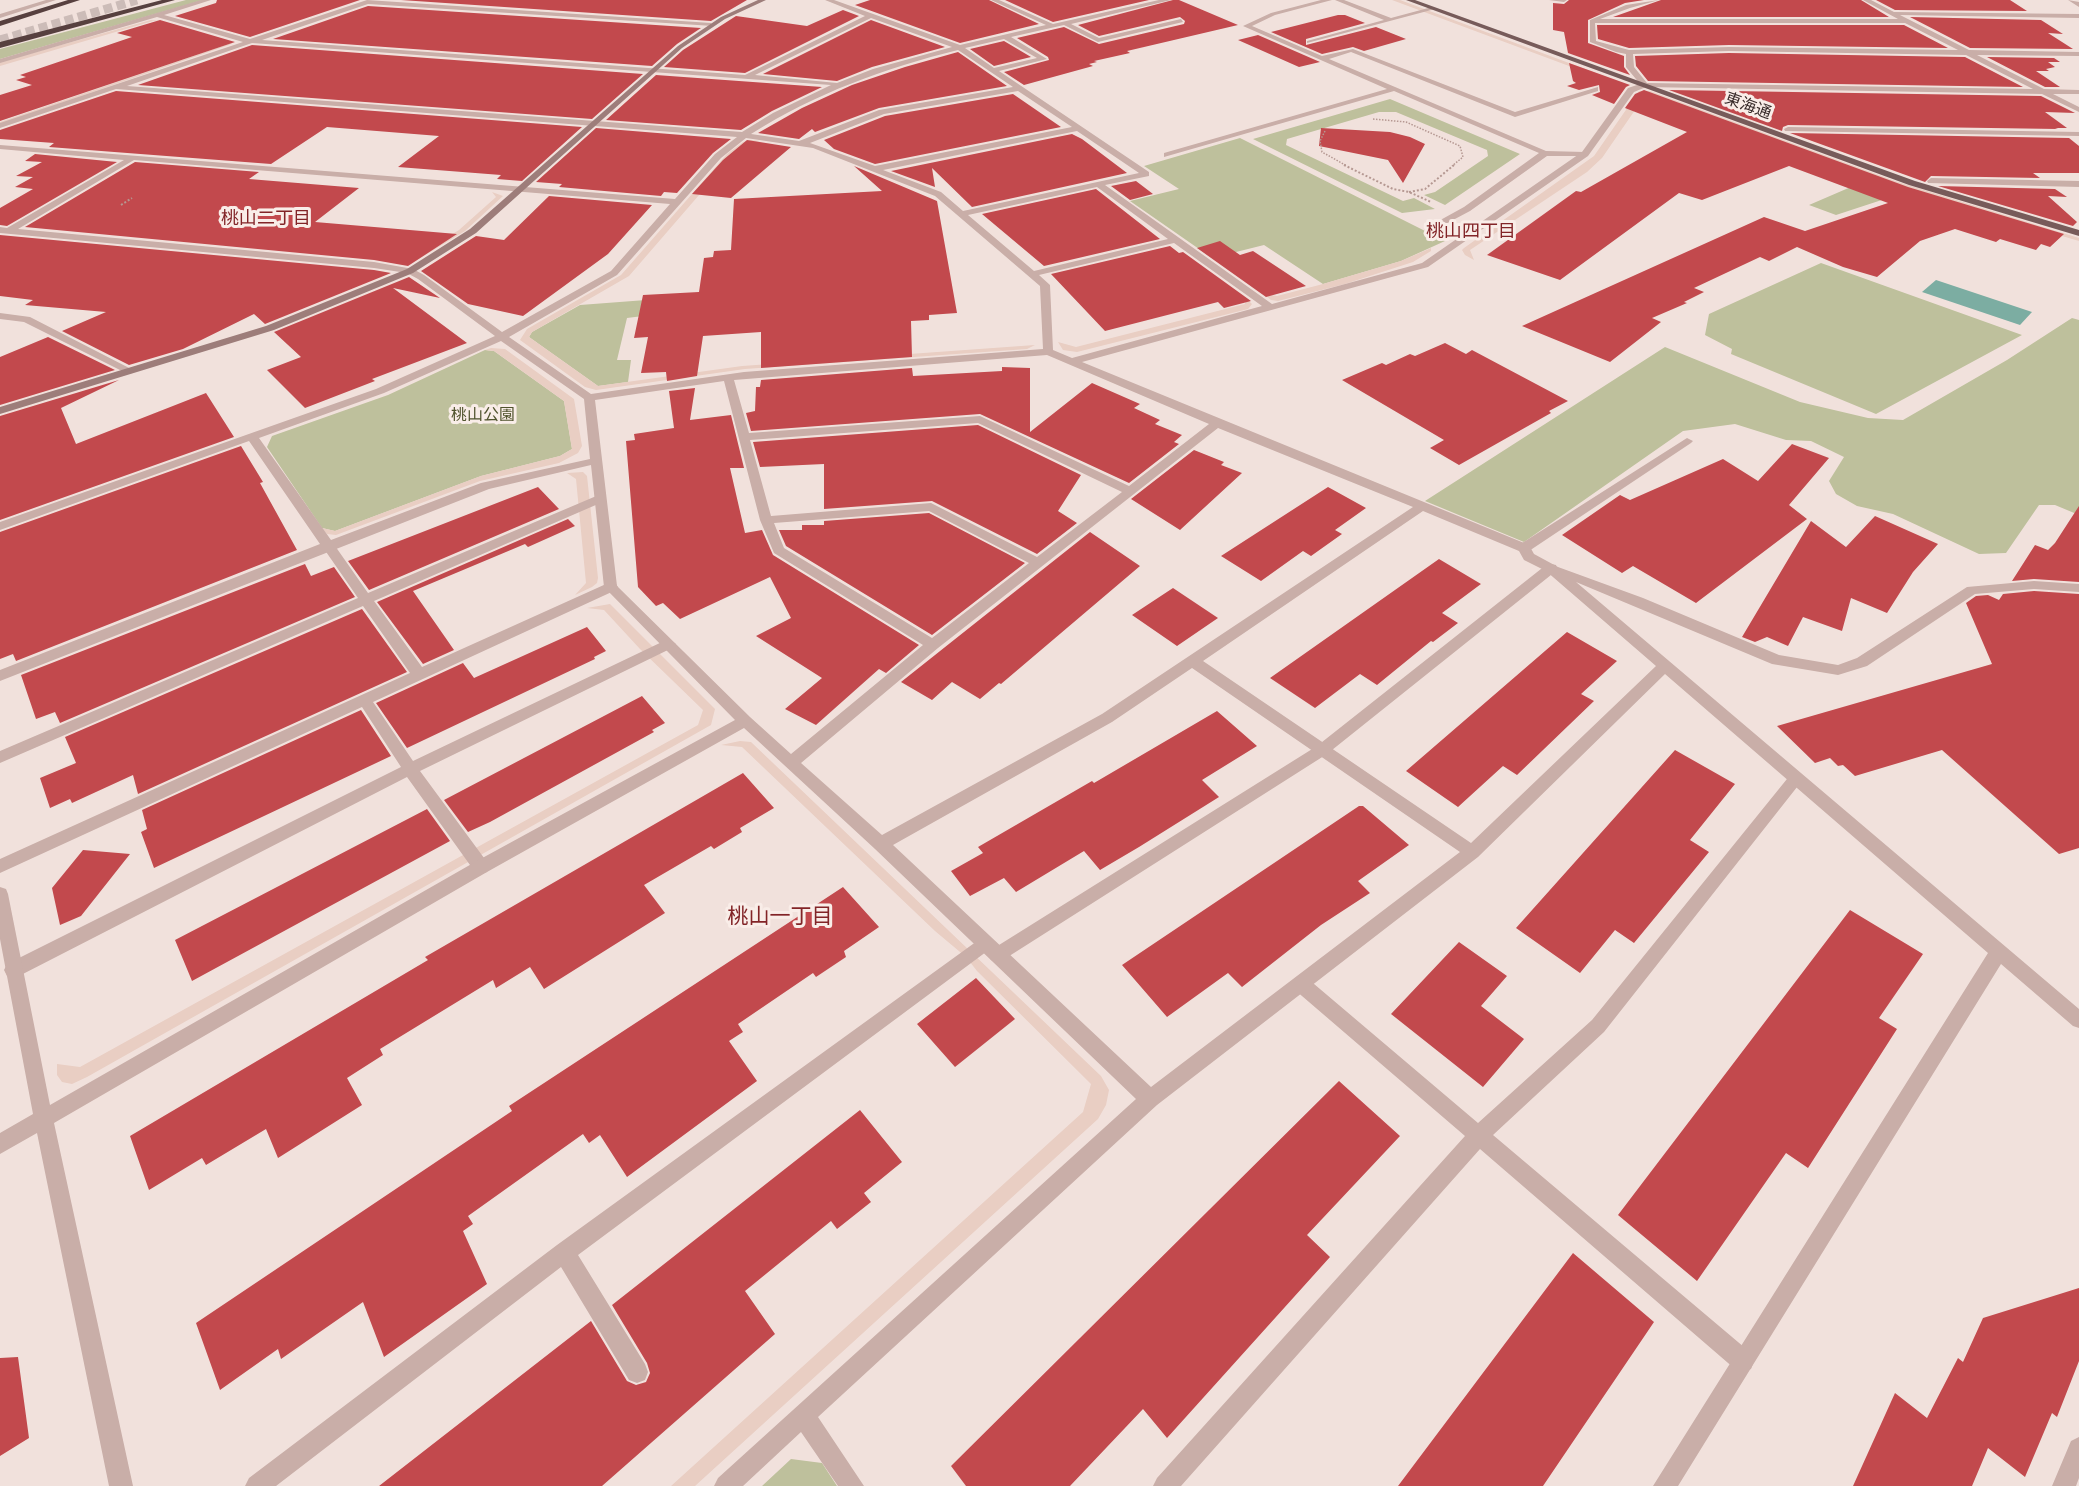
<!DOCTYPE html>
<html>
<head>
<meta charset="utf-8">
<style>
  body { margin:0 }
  canvas { display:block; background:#f1e1dc }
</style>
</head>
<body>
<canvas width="2079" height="1486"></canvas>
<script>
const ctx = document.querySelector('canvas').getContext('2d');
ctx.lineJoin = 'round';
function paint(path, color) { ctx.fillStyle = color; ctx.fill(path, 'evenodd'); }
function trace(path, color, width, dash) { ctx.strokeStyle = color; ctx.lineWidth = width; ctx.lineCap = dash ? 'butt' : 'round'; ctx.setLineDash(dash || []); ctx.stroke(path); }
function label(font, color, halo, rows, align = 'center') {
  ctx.font = font + ' "Work Sans","Noto Sans JP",sans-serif'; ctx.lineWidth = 6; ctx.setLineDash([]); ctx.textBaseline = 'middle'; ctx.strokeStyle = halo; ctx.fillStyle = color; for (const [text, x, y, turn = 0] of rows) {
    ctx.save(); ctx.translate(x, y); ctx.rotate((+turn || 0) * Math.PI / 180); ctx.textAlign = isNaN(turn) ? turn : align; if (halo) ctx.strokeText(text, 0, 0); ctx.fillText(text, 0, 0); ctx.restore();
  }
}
paint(new Path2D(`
  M186,0H203L0,59V49Z
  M1390,99L1520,154L1445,205L1424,195L1435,192L1488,156L1487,150L1396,112H1379L1287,139L1286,145L1403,201L1414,198L1435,209L1402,213L1253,139Z
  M1240,138L1445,241L1401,261L1323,284L1264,245L1212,258L1130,201L1179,189L1144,166Z
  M1874,177L1900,194L1836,215L1809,205Z
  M1821,263L2022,335L1876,414L1731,354L1732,349L1705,335L1709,314Z
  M646,300L643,316L627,318L617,360H631L628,382L598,386L529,337L532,332L580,305Z
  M2072,318L2079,320V515L2055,505H2039L2006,553L1979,554L1893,514L1857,506L1836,494L1829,481L1844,457L1811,441L1786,440L1735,424L1683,431L1524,542L1425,501L1665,347L1800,402L1868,418L1903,420L2007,360Z
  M485,350L494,351L564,401L572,449L560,456L481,476L335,531L322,528L267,447L272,436L388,395Z
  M791,1459L822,1463L837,1486H762Z`), '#bec09c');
paint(new Path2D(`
  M1392,0H1400L1628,85H1620Z
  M151,20L160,21H153L0,66V62Z
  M234,42L229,45L0,124V122Z
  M1639,91H1650L1895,181L2079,238V241L1970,209L1644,97L1602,158L1587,172L1470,250L1474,260L1465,255L1462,250L1464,248L1594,156Z
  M751,140L760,141L746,144L725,165L629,276L532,332L529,337L598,386L742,366L1035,345L1027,349L745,369L596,390L585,387L520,340L527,329L621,275L727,154L743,142Z
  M492,192L503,196L465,231L417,260L412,262L410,260L459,230L496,197Z
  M1431,248V251L1413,262L1345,284L1278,301L1271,300L1264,294L1277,296L1323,284L1401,261Z
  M1246,298L1252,304L1248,309L1077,352L1063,350L1058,342L1076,347L1245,304Z
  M491,348L505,349L574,399L582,446L578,453L559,463L480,481L336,535L327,534L322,528L335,531L481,476L560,456L572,449L564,401L494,351L485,350Z
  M583,472L587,476L598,578L597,583L592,587L575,595L586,583L576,479L567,473Z
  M610,604L715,709L711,725L87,1077L72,1084L62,1082L57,1075V1064L80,1067L698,725L703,710L640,649L604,610L587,608Z
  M740,741L751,742L1101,1076L1109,1090L1106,1105L1098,1119L695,1486H671L1083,1112L1091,1084L977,971L966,957L935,931L742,747L721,745Z`), '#e9cec3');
paint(new Path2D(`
  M1936,280L2032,312L2020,325L1922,292Z`), '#7cada2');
paint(new Path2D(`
  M217,0H360L250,37L175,16L216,3Z
  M401,0H747L711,21Z
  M870,0H989L1039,24L960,43L855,5Z
  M1005,0H1149L1053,22Z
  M1173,0H1179L1238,25L1127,51L1130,53L1094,61L1097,62L1089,64L1093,66L1024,85L1004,72L1049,60L1048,57L1017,38L1064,27L1099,44L1184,24L1185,21L1180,17L1099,36L1078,25Z
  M1569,0H1644L1625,3L1588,20V43L1624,56V67L1630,75L1568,53L1564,32L1553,30V3L1564,4Z
  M1661,0H1861L1889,17H1613Z
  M1876,0H2010L2027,11L1895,10Z
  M368,6L701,28L677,44L652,66L273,39Z
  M843,10L859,16L745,73L664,67L683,50L736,16L807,26Z
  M1338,15H1345L1365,23L1306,39V45L1376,27L1406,39L1364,51L1353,47L1322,54L1271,32Z
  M1910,17L2041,20L2063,34L2048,33L2073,49L1970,48Z
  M160,20L235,42L0,121V95L32,85L16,80L26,77L20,75L132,37L117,33Z
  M871,20L945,47L872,67L837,81L763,74Z
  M1597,25H1904L1948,48L1729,45L1629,48L1598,39Z
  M1258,35L1320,62L1299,67L1238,40Z
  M1004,41L1031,57L994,66L970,49Z
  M252,45L643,74L592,119L138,85Z
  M958,52L1007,86L879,108L815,132L812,129L799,139L758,133L802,108L852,85L905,67Z
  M1729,53L1965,57L2023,87L1648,81L1636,66L1635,56Z
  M1987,57L2054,58L2060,62H2048L2055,67L2046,69L2049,71H2036L2060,87H2045Z
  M1569,63L1630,85L1626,87L1614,104L1592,95L1600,92L1599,85L1579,90L1567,86L1576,83L1573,81Z
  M656,75L822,87L772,111L741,130L606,120Z
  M1644,90L1908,187L2064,234L2050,247L2041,244L2036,250L2000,239L1996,242L1955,229L1920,241L1877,277L1843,267L1797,247L1769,261L1760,257L1694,288L1704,292L1684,302L1687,303L1652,318L1661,322L1610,362L1522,326L1764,217L1805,231L1888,203L1789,166L1702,200L1679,193L1560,280L1487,255L1576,191L1581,192L1687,132L1625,108L1635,94Z
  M1669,90L2041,96L2075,113L2045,112L2067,128H2055L2058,129L1788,125L1783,127L1782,131Z
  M116,91L582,127L522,181L497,179L501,175L398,167L439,136L327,127L271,164L49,147L54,143L0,139V130Z
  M1013,94L1061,127L875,164L834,149L824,140L885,116Z
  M596,128L731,139L713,153L677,193L664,192L661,196L559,187L562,184L536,182Z
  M1321,128L1390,132L1410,137L1425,144L1403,183L1388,160L1319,146Z
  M1790,133L2069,138L2079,146V173H2033L2040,178L1931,176L1925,182Z
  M1072,134L1082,139L1127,173L972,207L932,168L935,187L891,171Z
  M747,140L791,147L731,198L692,194L723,160Z
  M35,154L117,162L7,226L0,225V208L33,189L15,187L33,177L16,176L42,162L25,161Z
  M135,162L259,172L249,179L359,188L315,222L457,234L408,266L374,260L25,227Z
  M854,166L937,201L957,313L929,315V320L911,321L912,357L761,368V332L703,336L697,376L667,381L666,372L641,373L648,337L634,338L643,295L699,292L704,258L713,257L714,251L731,250L734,199L882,191Z
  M1136,181L1153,194L1130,200L1111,186Z
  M1938,186L2055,189L2067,197L2048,196L2077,222L2073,226Z
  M1096,189L1160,239L1044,266L982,214Z
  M549,196L652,205L608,254L523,316L468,304L421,271L476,236L504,240Z
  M0,235L374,270L391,273L265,324L254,314L183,349L129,365L62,331L106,312L25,305L33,300L0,296Z
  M1220,241L1240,255L1253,251L1306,286L1266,297L1197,248Z
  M1170,246L1179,253L1183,252L1251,301L1224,308L1218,302L1105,331L1051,274Z
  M409,277L440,298L393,288L467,343L372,379L375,381L305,408L267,370L301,357L274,332Z
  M48,337L115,370L0,405V357Z
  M1445,343L1466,354L1472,350L1568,401L1549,411L1551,413L1459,465L1430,448L1444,440L1342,380L1382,363L1386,365L1410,354L1415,356Z
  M1002,367L1030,368V432L1092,383L1140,404L1134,408L1160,420L1155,424L1182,435L1174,442L1179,444L1129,483L980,414L751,431L746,413L755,411L756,387H760L761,380L912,368L913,376L1002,371Z
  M119,380L61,408L76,444L206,393L234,437L0,520V416Z
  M695,388L690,420L731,415L744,468H730L745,533L762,530L773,555L919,645L886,673L879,669L816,725L785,709L822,678L756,636L791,618L770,577L680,619L663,603L656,606L638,587L626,441L635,440L634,434L674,428L669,391Z
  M978,425L1081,475L1058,511L1077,523L1037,554L932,501L824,509V464L760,467L753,442Z
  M1792,444L1829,458L1789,505L1807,519L1696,603L1633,566L1622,573L1562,535L1620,495L1630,500L1723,459L1758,481Z
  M241,446L263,482L260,483L297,550L16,661L13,654L0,659V532Z
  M1194,450L1224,462L1221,465L1242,473L1180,530L1131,499Z
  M538,487L559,509L369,590L348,561Z
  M1328,487L1366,508L1335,530L1342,534L1311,556L1303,551L1261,581L1221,556Z
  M2079,506V582L2034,579L2012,581L2035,545L2048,550L2055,543Z
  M929,513L1025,563L932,635L786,546L779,530H802V525H824V521Z
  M1875,516L1938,544L1913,572L1887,613L1851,598L1842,631L1803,617L1788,646L1767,637L1755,642L1742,637L1811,521L1846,547Z
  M568,519L575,526L528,547L525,544L413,591L454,650L423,664L377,602Z
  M1090,532L1140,566L1001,684L999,683L980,699L952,682L932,700L901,682Z
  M1439,559L1481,584L1442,613L1458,623L1433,642L1431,641L1377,685L1360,674L1315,708L1270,678Z
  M305,564L311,576L334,567L355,597L60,723L55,712L36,719L21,675Z
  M1173,588L1218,618L1177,646L1132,615Z
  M2034,591L2079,594V848L2059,854L1942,750L1855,776L1843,765L1838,766L1830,758L1815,763L1777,726L1992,664L1966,603L1976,596L1988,595L1999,600L2003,594Z
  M362,609L407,672L138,794L133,775L72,803L70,799L50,808L40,778L76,763L65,737Z
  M587,627L606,651L594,657L595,659L407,748L376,703L463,663L474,678Z
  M1567,632L1617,661L1581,694L1594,701L1517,775L1503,766L1458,807L1406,771Z
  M642,696L665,723L652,730L654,732L490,822L468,832L444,800Z
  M361,710L391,756L154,868L141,832L147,829L142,810Z
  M1217,711L1257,746L1202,780L1219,797L1139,847L1100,870L1084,851L1016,892L1004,878L970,896L951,871L983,853L978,847L1092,781L1094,783Z
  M1675,750L1735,784L1690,840L1709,852L1634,943L1615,930L1580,973L1516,928Z
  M743,773L774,808L740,828L742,832L714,849L711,846L644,885L665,913L544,989L530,967L496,988L493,980L380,1049L383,1055L347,1078L362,1105L278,1158L266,1129L206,1165L202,1158L149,1190L130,1136L428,960L425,957Z
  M1359,806H1363L1409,845L1358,881L1370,893L1321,925L1242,987L1228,973L1167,1017L1122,965Z
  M427,809L450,841L192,981L175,940Z
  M83,850L130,854L81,916L60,925L52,888Z
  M843,887L879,927L844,951L846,957L816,977L813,973L738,1024L743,1032L729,1041L757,1081L627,1177L600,1135L589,1143L583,1134L468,1216L473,1224L463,1231L487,1284L384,1357L363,1302L281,1359L278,1349L220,1390L196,1323L512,1111L509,1106Z
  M1850,910L1923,954L1879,1018L1897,1029L1808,1168L1786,1153L1697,1281L1618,1215Z
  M1459,942L1507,976L1481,1006L1524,1039L1483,1087L1391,1014Z
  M976,978L1015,1019L955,1067L917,1024Z
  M1339,1081L1400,1136L1307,1235L1330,1257L1167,1438L1143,1409L1070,1486H966L951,1466Z
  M860,1110L902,1162L864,1193L871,1202L837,1229L831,1221L745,1291L775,1334L602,1486H379L591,1321L627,1381L636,1385L646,1382L650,1373L647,1363L612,1305Z
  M1573,1253L1654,1322L1543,1486H1398Z
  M2079,1288V1361L2057,1417L2052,1413L2025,1477L1988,1448L1972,1486H1853L1895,1393L1927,1418L1958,1358L1963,1362L1983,1318Z
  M18,1357L29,1438L0,1456V1358Z`), '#c2494d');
trace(new Path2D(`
  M0,40L137,0`), '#ccbcb8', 9, [9, 4.5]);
trace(new Path2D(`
  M1373,119L1406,122L1460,146L1463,157L1452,166
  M1325,131L1320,141L1322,152L1347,166`), '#b59892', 1.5, [1.5, 1.5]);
trace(new Path2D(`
  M1344,165L1393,189L1409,192L1431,202
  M1409,192L1425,189L1454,165
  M121,205L132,198`), '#b59892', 2, [2, 2]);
paint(new Path2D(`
  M1321,0H1332L1275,15L1252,26L1322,56L1353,49L1515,112L1598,87V91L1515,117L1351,52L1329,59L1546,151L1585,152L1589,154L1585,156H1547L1470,211L1438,228L1435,227V223L1464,207L1539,153L1394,91L1164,157V153L1387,89L1243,26L1271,13Z
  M1335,0H1344L1391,18L1432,7L1435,9L1307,43V41L1384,20Z
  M1687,438L1693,441L1691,443L1529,551H1519L1518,548L1519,545Z
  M601,494L605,495V501L374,601L422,667L606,584H616L618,587L616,590L373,702L413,761L664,641L669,639L676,644L674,647L420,771L487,862L489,867L487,872L481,874L475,872L407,777L19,976L13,978L7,976L4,970L7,964L401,767L362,707L0,873V859L410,673L363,606L0,763V751L358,598L322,546L323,543H333L368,593Z
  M1551,564L1556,565L1557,568L1556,571L1327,754L1003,960L997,963L991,960L988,955L991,950L1317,746L1546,565Z
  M1796,772L1801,774L1804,778L1801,782L1604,1032L1493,1135L1751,1353L1754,1361L1751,1369L1743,1372L1735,1369L1480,1149L1181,1486H1153L1157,1478L1465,1136L1295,990L1292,984L1295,978L1301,976L1307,978L1478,1123L1592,1020L1791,774Z
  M984,936L990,939L993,944L990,949L578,1255L645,1364L648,1372L645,1380L637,1383L629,1380L561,1267L276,1486H245L249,1478L557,1245Z`), '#c9aea8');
paint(new Path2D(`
  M46,0H56L0,18V14Z
  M201,0H211L164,15L250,39L367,0L711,23L713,26L368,4L262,40L745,75L865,16L825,0H834L960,45L1046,25L991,0H999L1053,24L1159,0H1171L1071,24L1099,38L1181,19L1183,22L1098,42L1064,25L1011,37L1047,59L999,71L1149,172V176L1105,185L1272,304L1422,263L1582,152L1628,88L1640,84L1626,67V54L1616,52L1590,42V20L1626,5L1659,0L1630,8L1600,19H1898L1863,0H1871L1894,12L2079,14V18L1900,15L1969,50L2079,52V56L1977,55L2044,89L2079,90V94H2053L2079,107V112L2042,94L1646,87L1634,92L1588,156L1428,267L1082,362L1529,545L1534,554L1558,567L1643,598L1779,655L1838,665L1857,658L1967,587L2034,581L2079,584V592L2034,589L1975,594L1867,666L1838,675L1772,664L1576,582L2079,1009V1028L2073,1026L2001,964L1678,1486H1653L1988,953L1665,674L1478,857L1157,1105L818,1417L864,1486H838L801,1432L743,1486H714L718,1478L1136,1099L875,849L744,728L487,872L54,1123L133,1486H109L37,1133L0,1154V1133L33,1114L0,939V887L6,889L8,894L50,1105L475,862L735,720L604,587L591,465L489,489L0,681V670L320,544L249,441L0,530V522L376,389L495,336L418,279L407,273L374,268L0,233V227L7,228L124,160L0,149V145L675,199L715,154L737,137L116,89L0,128V123L243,42L157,17L0,63V59ZM871,18L952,47L873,69L837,83L755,75ZM1595,23H1905L1958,50L1729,47L1629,50L1596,41ZM1004,39L1037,58L994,68L965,48ZM252,43L831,85L773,113L742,132L127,86ZM958,50L1013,87L879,110L799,141L751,134C816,93 885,68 958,50ZM1729,51L1966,55L2033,89L1647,83L1634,67L1633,54ZM1018,91L1072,127L875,166L810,143L884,114ZM1077,131L1139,173L963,211L941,192L883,170ZM746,138L813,148L935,196L1040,286L1043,349L744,372L591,394L509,337L617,275L721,158ZM134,160L670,204L611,271L502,332L424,275L413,269L374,262L18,229ZM1097,187L1168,239L1034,271L968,215ZM1174,243L1262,306L1072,358L1053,350L1050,285L1039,275ZM501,341L584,399L590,459L481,483L331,540L259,438L384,393ZM1047,355L1209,424L1129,486L980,416L749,433L734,380ZM724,381L760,520L774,553L923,645L791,754L750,717L617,586L595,400ZM978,423L1122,492L1037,557L931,503L771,516L750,440ZM1218,428L1413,507L1102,714L882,835L801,763L938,648ZM929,511L1029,563L932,638L784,548L774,523ZM1423,511L1519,551L1524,560L1546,571L1656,666L1471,843L1203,661ZM1192,668L1460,852L1151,1087L893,845L1112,722Z
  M1549,0H1567L1564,2Z
  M2068,0L2079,2V7Z
  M1788,127L2079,132V136L1785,131L1784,129Z
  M1931,178L2079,181V187L1928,183L1927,181Z
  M0,313L30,317L135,371L130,374L126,373L24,322L0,319Z
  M2079,1437V1478L2076,1486H2052L2071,1441Z`), '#c9aea8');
paint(new Path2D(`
  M758,0H766L725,19L682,48L476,233L413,273L274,330L0,414V407L266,326L407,269L470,229L678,46L721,17Z`), '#9d7d7a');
paint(new Path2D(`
  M1406,0H1415L1915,181L2079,230V236L1909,185Z`), '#775b5a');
paint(new Path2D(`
  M68,0H80L0,26V21Z
  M162,0H175L0,48V42Z`), '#57403f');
label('16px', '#362928', '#f9ede8', [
  ["東海通",1748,106,20]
]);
label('16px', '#50532d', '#f9ede8', [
  ["桃山公園",483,415]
]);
label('18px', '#822427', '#f9ede8', [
  ["桃山二丁目",266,219],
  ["桃山四丁目",1471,232]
]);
label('21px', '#822427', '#f9ede8', [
  ["桃山一丁目",780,917]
]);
</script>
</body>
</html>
